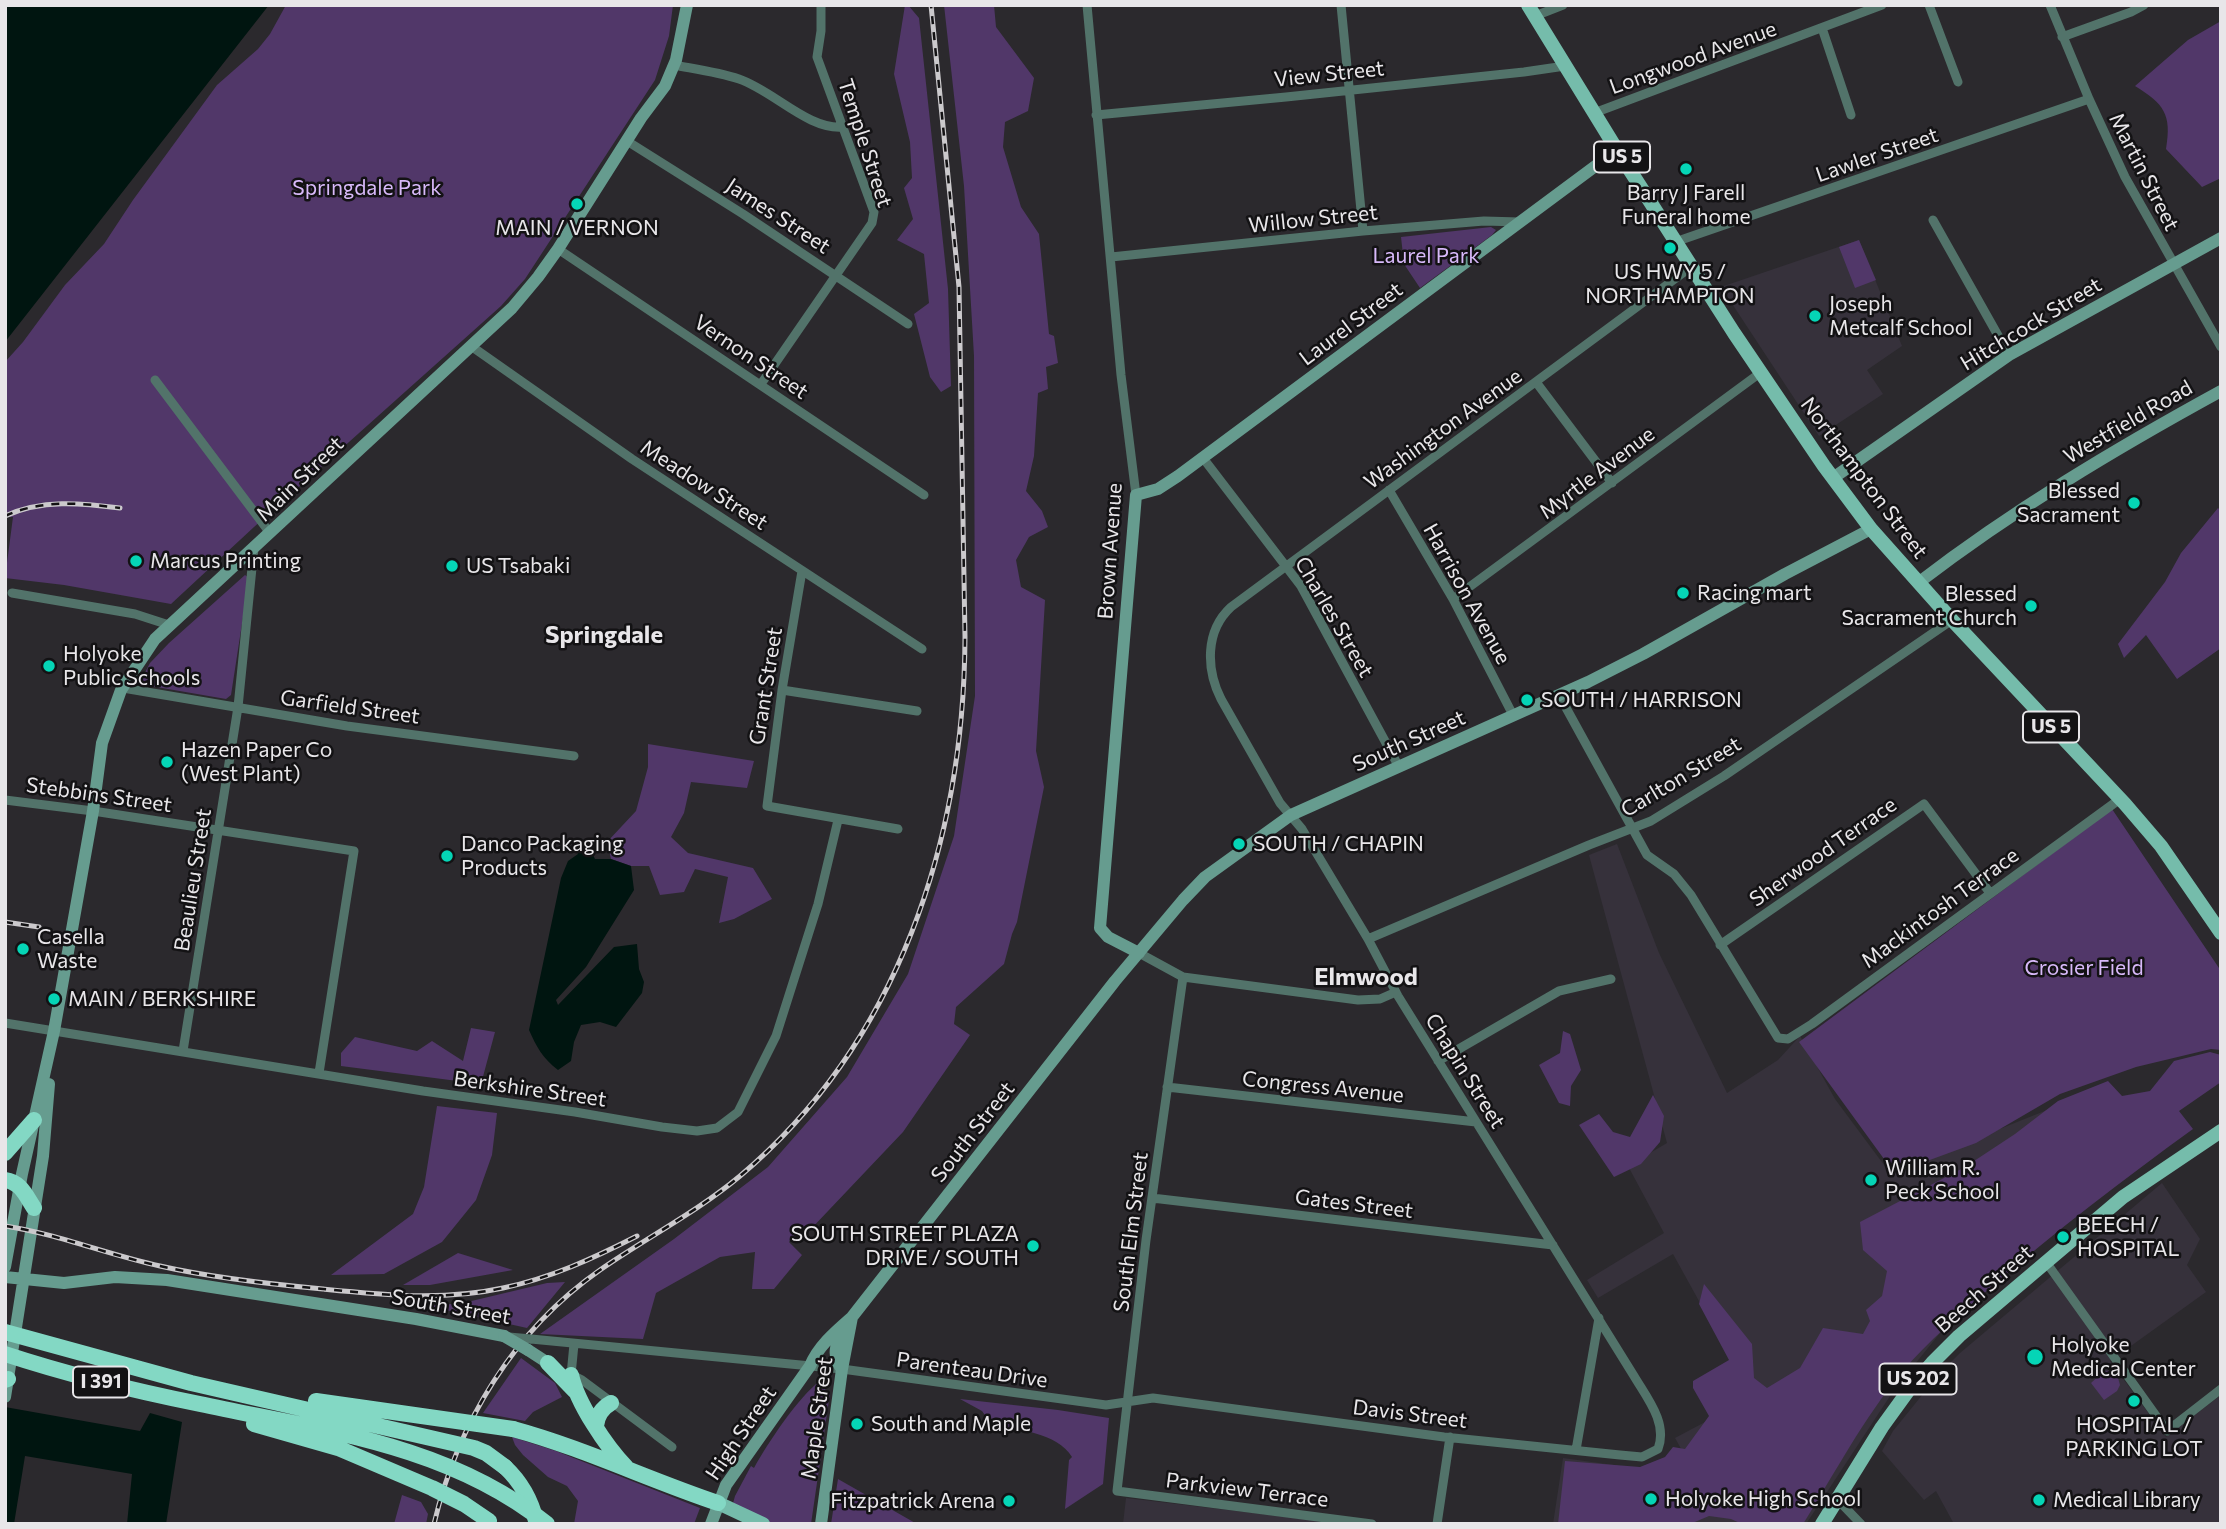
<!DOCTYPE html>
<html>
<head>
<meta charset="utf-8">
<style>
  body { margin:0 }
  #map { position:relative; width:2226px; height:1529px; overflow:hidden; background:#2b292d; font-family:Commissioner,sans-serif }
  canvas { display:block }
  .frame { position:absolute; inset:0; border:7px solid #e8e6e9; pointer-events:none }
</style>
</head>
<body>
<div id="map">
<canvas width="2226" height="1529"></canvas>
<div class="frame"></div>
</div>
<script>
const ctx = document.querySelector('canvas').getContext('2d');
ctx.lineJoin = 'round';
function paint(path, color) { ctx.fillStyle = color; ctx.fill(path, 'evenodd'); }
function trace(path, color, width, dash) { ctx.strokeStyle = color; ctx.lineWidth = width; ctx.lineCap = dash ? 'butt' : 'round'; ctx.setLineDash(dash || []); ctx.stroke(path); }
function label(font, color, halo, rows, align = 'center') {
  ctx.font = font + ' Commissioner,sans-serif'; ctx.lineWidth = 5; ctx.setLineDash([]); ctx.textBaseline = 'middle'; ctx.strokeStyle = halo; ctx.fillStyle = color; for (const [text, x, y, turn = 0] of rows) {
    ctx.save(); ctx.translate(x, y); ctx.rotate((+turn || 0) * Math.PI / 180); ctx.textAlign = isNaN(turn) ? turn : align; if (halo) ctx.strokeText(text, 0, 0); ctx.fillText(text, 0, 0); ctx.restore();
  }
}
paint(new Path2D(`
  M1859,240L1902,346L1867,370L1883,394L1819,436L1721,287Z
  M1617,844L1659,953L1727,1093L1778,1060L1800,1036L1835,1099L1890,1173L2072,1100L1961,1307L1894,1390L1806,1524H1553L1563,1458L1686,1475L1688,1461L1675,1438L1752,1397L1673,1254L1598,1298L1587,1280L1664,1233L1628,1166L1667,1143L1589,855Z
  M2162,1183L2200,1239L2187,1265L2206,1292L2110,1361L2166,1437L2221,1395V1524H1954L1936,1491L1924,1500L1882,1451L1893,1431L1940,1373L1960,1353Z
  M1126,1498L1346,1524H1123Z`), '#36313b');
paint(new Path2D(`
  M286,5H673L669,36L655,80L525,279L501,306L254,527L171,604L64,585L5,578L13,517H5V362L23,342L65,285L104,244L133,200L217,85L258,49L270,34Z
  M905,5H908L919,18L948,289L951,386L941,392L930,377L914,314L929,303L924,254L897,240L913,219L904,188L912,178L910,142L894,74Z
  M944,5H994L996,27L1034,78L1028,111L1005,122L1003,147L1021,207L1039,234L1049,334L1054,336L1058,363L1046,367L1048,389L1038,393L1034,456L1026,491L1042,511L1048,527L1029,537L1016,560L1021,587L1045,600L1036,751L1044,787L1017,922L1012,934L1004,964L956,1007L954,1024L970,1035L903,1132L810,1230H799L789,1242L802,1255L774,1289H752L755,1252L720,1257L656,1293L643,1339L540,1334L674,1239L768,1167L847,1077L908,974L954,836L975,696L974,356L964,186Z
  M2221,21V178L2202,187L2166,149C2172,114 2164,104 2135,86L2188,40Z
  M1491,227L1496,230L1492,235L1420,288L1404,264L1401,237Z
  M1859,240L1876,280L1855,288L1839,247Z
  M2218,508L2221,511V648L2177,679L2146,635L2124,658L2118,644L2165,582L2181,553Z
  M245,575L249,578L231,695L226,699L139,684L150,663L169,643Z
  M648,744L754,761L747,788L691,782L684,813L671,837L688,853L753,868L772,899L734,919L719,923L728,877L695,869L684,892L660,895L649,866H631L611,859L607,842L636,811L648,767Z
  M2112,809L2221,971V1050L2211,1049L2136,1067L2060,1094L1976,1143L1927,1161L1892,1170L1799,1042Z
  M471,1028L495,1032L481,1084L341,1066V1053L355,1037L417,1051L432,1041L463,1061Z
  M1563,1031L1570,1034L1581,1070L1571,1086L1570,1106L1559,1103L1539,1065L1560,1053Z
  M2210,1052L2221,1055V1082L2179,1111L2193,1129C2124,1179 2056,1231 1991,1287C1961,1314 1928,1341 1902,1372C1863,1419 1835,1473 1803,1524H1742L1731,1519L1709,1516L1690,1524H1558L1565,1461L1640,1467L1665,1457L1673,1447L1685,1449L1709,1416L1693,1388V1381L1729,1360L1699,1304L1704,1284L1752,1344L1754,1378L1767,1388L1800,1368L1823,1328L1863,1334L1870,1321L1866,1310L1882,1296L1887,1271L1863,1250L1860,1222L1965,1167L2015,1134L2058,1101L2108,1081L2122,1096L2150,1091L2174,1061Z
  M1653,1095L1664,1116L1660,1142L1641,1164L1614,1177L1579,1125L1599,1114L1613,1132L1630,1137Z
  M437,1106L497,1113L492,1155L476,1200L442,1242L384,1274L331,1275L413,1214L424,1187Z
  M458,1253L513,1270L430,1285H403Z
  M565,1282L527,1328L428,1306L463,1303L547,1283Z
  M521,1358L555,1383L562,1397L533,1412L525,1421L483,1413Z
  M2108,1371L2117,1374L2120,1385L2117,1391L2104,1400L2091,1383L2103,1372Z
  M821,1380L826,1382L825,1392L830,1393L811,1524H773L732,1507L735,1496L751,1466L754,1468C768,1443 798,1397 821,1380Z
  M960,1399L1058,1410L1109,1418L1103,1484L1065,1509L1069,1460L1072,1457C1057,1432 1017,1430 991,1424L982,1411Z
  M512,1437L556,1451L700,1508L694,1524H574L578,1501L567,1486L548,1477L523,1455L515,1445Z
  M838,1479L917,1524H831Z
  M402,1495L421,1502L428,1514L426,1524H394Z`), '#513769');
paint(new Path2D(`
  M5,5H269L5,342Z
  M582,844L591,851L595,859H611L631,866L634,890L586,967L556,1000L558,1005L614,947L637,944L639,969L644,982L642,993L616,1027L600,1022L581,1025L574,1042L571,1061L558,1070C543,1059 536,1046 529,1030L561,878L568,861L578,854L574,847Z
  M5,1407L140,1431L150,1413L182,1422L166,1524H127L132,1474L25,1456L14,1524H5Z`), '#001510');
trace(new Path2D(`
  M1087,5L1121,375L1136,495
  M1341,5L1363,231
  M1929,5L1958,82
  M2050,5L2089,99L2125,177L2221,347
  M1535,16L1563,5
  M1822,28L1851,115
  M2062,37L2131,12L2144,5
  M674,65C695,69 718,72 739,79C774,91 808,130 843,127
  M1594,113L1882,5
  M1096,115L1286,97L1524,72L1565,66
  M627,141L743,214L908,324
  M1933,220L2009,355
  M1675,242L2089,99
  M558,249L924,495
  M1111,257L1363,231L1484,221L1520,222
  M471,346L632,459L922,649
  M155,380L270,533
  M1536,382L1612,483
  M761,384L872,223L874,212L817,57L821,31V5
  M1203,458L1301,586L1399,767
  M1389,490L1453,599L1513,715
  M802,571L782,690L767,806L898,829
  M12,593L135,614L169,625
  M1453,599L1760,373
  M123,688L347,726L574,756
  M782,690L917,711
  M1559,695L1647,855L1674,874L1691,895L1778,1038L1788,1039L1812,1024L2120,799
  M5,800L93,811L354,851L319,1073
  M1368,939L1589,845L1651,821L1724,776L1952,620
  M1720,945L1924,804L1990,893
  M1139,953L1183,977L1358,1000L1380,999L1396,992
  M1183,977L1146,1240L1117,1491L1372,1524
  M5,1023L423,1091L575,1112L662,1127L697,1131L717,1128L738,1112L776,1036L818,904L838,820
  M183,1051L238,707L254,548
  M1438,1061L1559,991L1611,979
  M1167,1087L1476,1122
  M1152,1198L1553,1245
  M2046,1262L2167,1431L2221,1389
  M531,1339L842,1369L1106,1405L1153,1398L1444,1437L1620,1455L1642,1457L1658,1449C1668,1423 1647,1398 1634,1376L1398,996L1368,939L1302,829L1280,803L1221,699C1206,669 1205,631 1231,607L1691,267
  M571,1375L574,1344
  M572,1375L582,1380L672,1447
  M1576,1450L1599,1318
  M1837,1499L1861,1524
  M1437,1524L1450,1437`), '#52736a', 9);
trace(new Path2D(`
  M1833,478L2009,355L2221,238
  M1918,583C2013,510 2115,449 2221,391
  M1139,953L1108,937L1100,928L1136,495L1158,489L1178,476L1617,150
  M5,1267L22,1174L54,1031L93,811L102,743L121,690L155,639L512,308L538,277L558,249L641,118L665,86L676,60L687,5
  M5,1277L64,1283L115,1277L167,1280L416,1319L504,1336
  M528,1350L548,1363
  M842,1369C830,1355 837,1340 846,1326
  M5,1397L43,1156L49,1084
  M711,1524L726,1485L810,1366C818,1346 836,1331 852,1317L1115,981L1183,900L1205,877L1291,815L1588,682L1643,654L1785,574L1871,529
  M821,1524L842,1369L852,1317`), '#669c8f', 12);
trace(new Path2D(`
  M1528,5L1617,150L1734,333L1824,466L1871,529L1952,620L2125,804L2161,846L2221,933
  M718,1503L763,1524
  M1822,1524L1882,1427L1911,1387L1932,1363L1959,1336L2123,1197L2221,1131`), '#75bcab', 14);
trace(new Path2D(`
  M5,1153L34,1120
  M5,1180C21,1182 26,1196 34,1208
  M548,1363L575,1391
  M571,1375C577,1403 606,1446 626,1467
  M5,1380L8,1379
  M596,1426C597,1415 602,1408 611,1403
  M513,1429C583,1448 649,1480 718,1503
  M505,1467C521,1482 531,1500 536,1521`), '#83d8c4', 16);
const rail = new Path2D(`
  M5,516C42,499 81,503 120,508
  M5,922L39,927
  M5,1226C58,1234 108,1255 160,1266C213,1278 269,1284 323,1289C384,1295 443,1301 503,1288C551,1278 594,1258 637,1236
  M434,1524C458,1422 514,1330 600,1270C646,1238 697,1212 740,1176C899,1042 964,839 965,637L959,287L931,5`);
trace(rail, '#cbc9cc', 5);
trace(rail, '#131214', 2.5, [8]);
trace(new Path2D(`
  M509,1337L531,1339`), '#52736a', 9);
trace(new Path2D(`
  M504,1336L528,1350`), '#669c8f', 12);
trace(new Path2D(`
  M5,1332L191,1383L474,1448L486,1453L505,1467
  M5,1354C69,1375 135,1391 200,1404C320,1430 448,1444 547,1524
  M316,1401L513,1429
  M254,1424L338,1448L432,1488L464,1504L489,1521`), '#83d8c4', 16);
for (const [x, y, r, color] of [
  [1686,169,7,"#05d5b6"],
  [577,204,7,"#05d5b6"],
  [1670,248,7,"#05d5b6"],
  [1815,316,7,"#05d5b6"],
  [2134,503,7,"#05d5b6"],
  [136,561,7,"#05d5b6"],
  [452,566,7,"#05d5b6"],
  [1683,593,7,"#05d5b6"],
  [2031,606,7,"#05d5b6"],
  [49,666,7,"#05d5b6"],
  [1527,700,7,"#05d5b6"],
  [167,762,7,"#05d5b6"],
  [1239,844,7,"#05d5b6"],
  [447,856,7,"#05d5b6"],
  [23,949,7,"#05d5b6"],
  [54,999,7,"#05d5b6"],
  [1871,1180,7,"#05d5b6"],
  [2063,1237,7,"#05d5b6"],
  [1033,1246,7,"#05d5b6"],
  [2035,1357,9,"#05d5b6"],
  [2134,1401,7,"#05d5b6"],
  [857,1424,7,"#05d5b6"],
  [1651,1499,7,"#05d5b6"],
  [2039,1500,7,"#05d5b6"],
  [1009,1501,7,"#05d5b6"]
]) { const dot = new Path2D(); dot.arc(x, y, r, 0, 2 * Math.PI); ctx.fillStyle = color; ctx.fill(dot); trace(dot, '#131214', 2.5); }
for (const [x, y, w] of [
  [1622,157,56],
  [2051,727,56],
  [1918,1379,77],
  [101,1382,56]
]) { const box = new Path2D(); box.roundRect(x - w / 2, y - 15.5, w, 31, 5); ctx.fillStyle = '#131214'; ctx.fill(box); trace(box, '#e8e6e9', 2); }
label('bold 19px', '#e8e6e9', null, [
  ["US 5",1622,157],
  ["US 5",2051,727],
  ["US 202",1918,1379],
  ["I 391",101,1382]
]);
label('21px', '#e8e6e9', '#131214', [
  ["Longwood Avenue",1693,58,-20],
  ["View Street",1329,74,-6],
  ["Temple Street",865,143,72],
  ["Lawler Street",1877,155,-19],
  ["Martin Street",2144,172,63],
  ["James Street",778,216,33],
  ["Willow Street",1313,219,-6],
  ["Laurel Street",1351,324,-37],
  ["Hitchcock Street",2031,324,-31],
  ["Vernon Street",751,357,34],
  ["Westfield Road",2128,422,-30],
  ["Washington Avenue",1443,429,-36],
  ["Myrtle Avenue",1597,473,-37],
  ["Northampton Street",1864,478,53],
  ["Main Street",300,479,-44],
  ["Meadow Street",704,485,33],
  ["Brown Avenue",1110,551,-86],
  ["Harrison Avenue",1467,594,61],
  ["Charles Street",1334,617,60],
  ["Grant Street",766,686,-81],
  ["Garfield Street",350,707,8],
  ["South Street",1409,741,-24],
  ["Carlton Street",1681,777,-31],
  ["Stebbins Street",99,795,8],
  ["Sherwood Terrace",1823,852,-35],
  ["Beaulieu Street",193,880,-81],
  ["Mackintosh Terrace",1940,908,-36],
  ["Chapin Street",1465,1071,58],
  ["Congress Avenue",1323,1087,6],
  ["Berkshire Street",530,1089,8],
  ["South Street",973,1132,-52],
  ["Gates Street",1354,1204,7],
  ["South Elm Street",1131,1232,-83],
  ["Beech Street",1984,1289,-41],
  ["South Street",451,1307,10],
  ["Parenteau Drive",972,1370,8],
  ["Davis Street",1410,1414,7],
  ["Maple Street",817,1418,-82],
  ["High Street",741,1433,-56],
  ["Parkview Terrace",1247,1490,7]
]);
label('21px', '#d8b9fa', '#131214', [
  ["Springdale Park",367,188],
  ["Laurel Park",1426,256],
  ["Crosier Field",2084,968]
]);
label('21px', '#e8e6e9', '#131214', [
  ["Barry J Farell",1686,193,"center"],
  ["Funeral home",1686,217,"center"],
  ["MAIN / VERNON",577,228,"center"],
  ["US HWY 5 /",1670,272,"center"],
  ["NORTHAMPTON",1670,296,"center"],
  ["Joseph",1829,304],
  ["Metcalf School",1829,328],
  ["Blessed",2120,491,"right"],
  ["Sacrament",2120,515,"right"],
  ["Marcus Printing",150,561],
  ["US Tsabaki",466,566],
  ["Racing mart",1697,593],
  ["Blessed",2017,594,"right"],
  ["Sacrament Church",2017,618,"right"],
  ["Holyoke",63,654],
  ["Public Schools",63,678],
  ["SOUTH / HARRISON",1541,700],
  ["Hazen Paper Co",181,750],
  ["(West Plant)",181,774],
  ["Danco Packaging",461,844],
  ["Products",461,868],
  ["SOUTH / CHAPIN",1253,844],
  ["Casella",37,937],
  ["Waste",37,961],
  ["MAIN / BERKSHIRE",68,999],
  ["William R.",1885,1168],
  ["Peck School",1885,1192],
  ["BEECH /",2077,1225],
  ["HOSPITAL",2077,1249],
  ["SOUTH STREET PLAZA",1019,1234,"right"],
  ["DRIVE / SOUTH",1019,1258,"right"],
  ["Holyoke",2051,1345],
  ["Medical Center",2051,1369],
  ["South and Maple",871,1424],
  ["HOSPITAL /",2134,1425,"center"],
  ["PARKING LOT",2134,1449,"center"],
  ["Holyoke High School",1665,1499],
  ["Medical Library",2053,1500],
  ["Fitzpatrick Arena",995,1501,"right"]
], 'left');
label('bold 24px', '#e8e6e9', '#131214', [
  ["Springdale",604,635],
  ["Elmwood",1366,977]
]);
</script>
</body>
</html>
